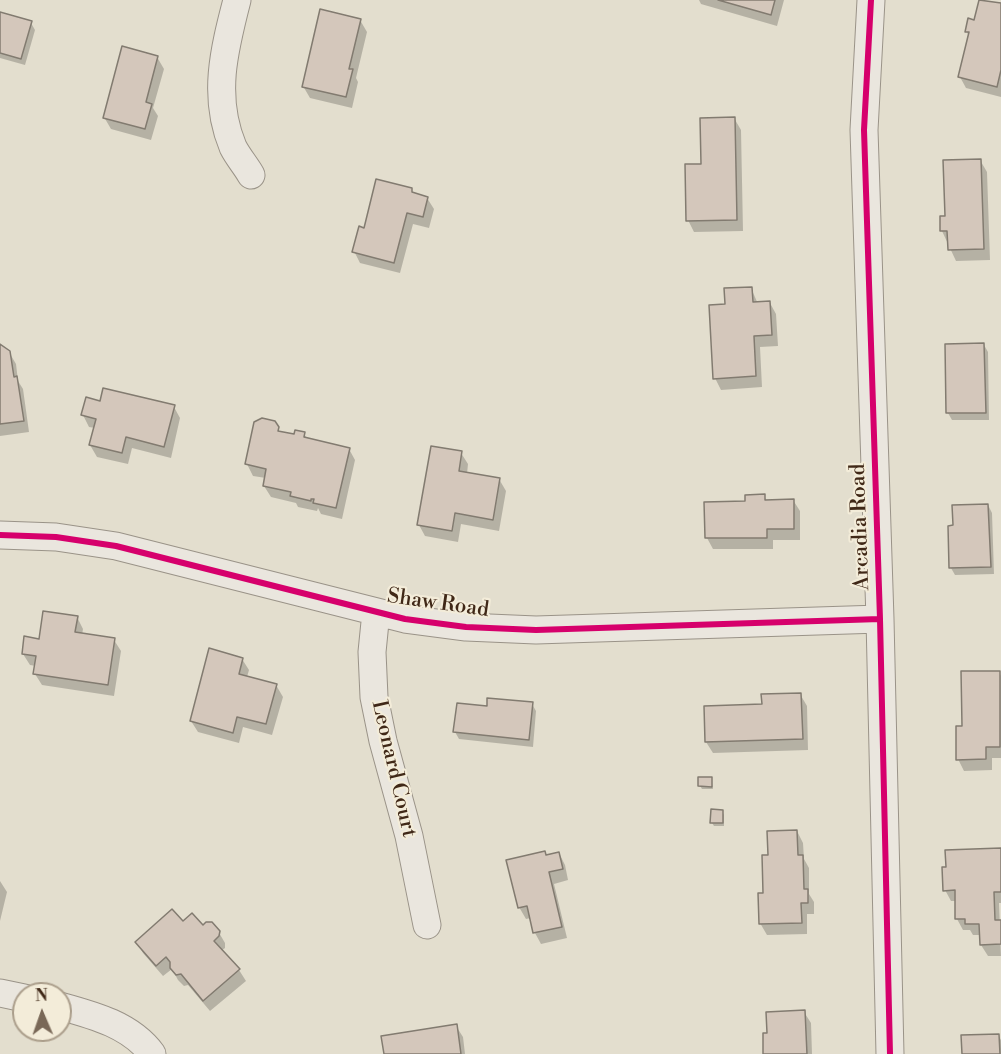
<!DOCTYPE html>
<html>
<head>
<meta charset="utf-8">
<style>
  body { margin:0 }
  #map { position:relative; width:1001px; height:1054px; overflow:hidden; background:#e3dece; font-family:"Libre Bodoni",serif }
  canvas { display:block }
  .north { position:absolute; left:12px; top:982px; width:60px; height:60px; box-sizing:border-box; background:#f3ecd9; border:2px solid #ab9e8b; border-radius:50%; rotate:358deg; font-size:16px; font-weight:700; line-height:24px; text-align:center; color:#402817 }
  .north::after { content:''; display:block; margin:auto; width:21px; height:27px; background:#796857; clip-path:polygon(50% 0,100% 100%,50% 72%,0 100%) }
</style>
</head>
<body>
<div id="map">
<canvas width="1001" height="1054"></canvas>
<div class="north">N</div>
</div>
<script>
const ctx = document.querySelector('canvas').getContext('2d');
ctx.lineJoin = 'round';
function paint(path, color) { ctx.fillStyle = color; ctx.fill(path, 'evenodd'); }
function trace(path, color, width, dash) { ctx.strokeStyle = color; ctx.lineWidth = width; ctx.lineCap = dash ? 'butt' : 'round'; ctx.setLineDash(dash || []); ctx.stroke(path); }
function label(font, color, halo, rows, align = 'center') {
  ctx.font = font + ' "Libre Bodoni",serif'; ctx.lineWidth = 4.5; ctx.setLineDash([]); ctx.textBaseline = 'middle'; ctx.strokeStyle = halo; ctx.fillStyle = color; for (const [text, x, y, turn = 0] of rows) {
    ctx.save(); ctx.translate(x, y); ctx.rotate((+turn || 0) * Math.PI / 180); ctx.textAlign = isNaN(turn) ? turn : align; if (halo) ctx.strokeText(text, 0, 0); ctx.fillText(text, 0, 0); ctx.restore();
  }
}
paint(new Path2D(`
  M699,0H784L777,26L701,4Z
  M980,0L1001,4V97L966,88L960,77L970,37L966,31L975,22Z
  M0,14L31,23L35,30L25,65L0,58Z
  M360,20L367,32L356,78L358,82L352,108L310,98L303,86Z
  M157,57L164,69L153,108L158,116L151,140L111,129L104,117Z
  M734,118L741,130L743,231L694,232L688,220L702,166Z
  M980,160L987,172L990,260L956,261L942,231L946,217Z
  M411,190L414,195L427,198L434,209L429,228L413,224L400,273L360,263L354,251L365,229Z
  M751,288L758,304L770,303L776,314L778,346L760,347L762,387L721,390L715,378Z
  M0,345L9,352L16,364L18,381L23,389L29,432L0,436Z
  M984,345L988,352L989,420H952L948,413Z
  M174,407L180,418L171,458L132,448L128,464L97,457L90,445L95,428L89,427L83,415Z
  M274,423L280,433L295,436L304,434L308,440L349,449L355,460L342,519L321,514L318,508L317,511L298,507L296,503L271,497L264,486L266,478L253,476L247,464Z
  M461,453L468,464L467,474L499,479L506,491L499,531L461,524L458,542L425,536L419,525Z
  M764,496L767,501L793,500L800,511V540H773V549H713L707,538L746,503Z
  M988,505L992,513L994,574L955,575L951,568L949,527H954Z
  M77,617L83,629L82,635L114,640L121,651L114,696L42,685L35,674L36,666L30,665L23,654Z
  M242,659L249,670L247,677L276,685L283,697L272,735L243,727L239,743L198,732L191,721Z
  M999,672L1001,676V758H992V770L964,771L958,759L964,728Z
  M800,694L807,706L808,750L713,753L706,742L763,706Z
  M532,704L536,711L533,747L459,739L455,732L488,707Z
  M711,778L713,789H702L700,786Z
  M722,811L724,815V826H714L712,823Z
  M797,831L803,843L804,859L809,868V894L814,902V914H807V934L767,935L760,923L769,856Z
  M1001,850V903H999L1001,956H988L981,945V935H973L970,930H963L957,919L956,901H951L945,890Z
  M559,853L565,865L568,880L554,884L567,938L541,944L535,933L531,918L526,919L519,907L546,856Z
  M0,881L7,892L0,921Z
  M183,923L218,931L225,943V948L221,951L239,970L246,981L210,1011L188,985L184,986L178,980L172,969L163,976L143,953L137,942Z
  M804,1012L811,1023L812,1054H765Z
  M456,1026L463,1037L465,1054H385Z
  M998,1035L1001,1040V1054H964Z`), '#0003');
const building = new Path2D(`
  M718,0H775L771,15Z
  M979,0L1001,3V70L997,87L958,77L969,32H965L968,18L974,20Z
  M320,9L361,19L349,69H353L346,97L302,87Z
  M0,12L32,21L21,59L0,53Z
  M122,46L158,56L146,102L152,104L145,129L103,118Z
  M735,117L737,220L686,221L685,164H701L700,118Z
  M981,159L984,249L948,250L947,231H940V216H945L943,160Z
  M376,179L412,188V192L428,197L423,217L407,213L394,263L352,252L359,226L364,228Z
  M752,287L753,302L770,301L772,335L754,336L756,376L713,379L709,305L725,304L724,288Z
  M984,343L986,413H946L945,344Z
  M0,344L10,351L14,377L17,376L24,421L0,424Z
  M103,388L175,405L164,447L126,437L122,453L89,445L96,419L81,415L86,397L100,401Z
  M262,418L275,421L279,427L278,431L294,434L295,430L305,432L304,437L350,448L336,508L313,503L314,499H311V501L290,496L291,492L263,486L266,469L245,464L254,422Z
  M431,446L462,451L459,471L500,478L493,520L455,513L452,531L417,525Z
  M765,494V500L794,499V529H767V538H705L704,502L745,501V495Z
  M988,504L991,567L949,568L948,526L953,525L952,505Z
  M43,611L78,616L75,632L115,638L108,685L33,674L36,656L22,654L24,636L39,639Z
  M209,648L243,658L239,674L277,684L266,724L237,717L233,733L190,721Z
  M961,671H1000V747H986V759L956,760V726H962Z
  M801,693L803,739L705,742L704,706L762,704L761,694Z
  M487,698L533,702L529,740L453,732L457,703L487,706Z
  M698,777H712V787L698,786Z
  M711,809L723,810V823H710Z
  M797,830L798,855H803L804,889H808V903H801L802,923L759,924L758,893H763L762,855H768L767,831Z
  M1001,848V892H994L995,920H1001V944L980,945L979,924H965V919H955V890L943,891L942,867H946L945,850Z
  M545,851L546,855L559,852L563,869L549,872L562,927L533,933L527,906L518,908L506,860Z
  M172,909L183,921L192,913L203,925L206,922H212L220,931L219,936L214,941L240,969L203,1001L181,974L176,975L170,968V962L166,957L156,966L135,942Z
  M805,1010L807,1054H763V1033H767L766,1012Z
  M457,1024L461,1054H384L381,1036Z
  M999,1034L1000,1054H962L961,1035Z`);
paint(building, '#d4c7bb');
trace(building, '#827b70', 1.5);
const street = new Path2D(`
  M237,0C224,50 212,97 233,147C238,157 246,166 251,175
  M871,0L864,130L880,619L890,1054
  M0,535L56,537L116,546L405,619L466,627L536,630L880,619
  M376,612L372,652L374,697L383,741L409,836L427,925
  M0,993L24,998
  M60,1006C93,1015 131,1025 152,1054`);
trace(street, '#9a9388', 29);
trace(street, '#eae6de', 27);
trace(new Path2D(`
  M871,0L864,130L880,619L890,1054
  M0,535L56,537L116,546L405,619L466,627L536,630L880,619`), '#d6006c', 6);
label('21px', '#402817', '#f3ecd9', [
  ["Arcadia Road",861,527,-92],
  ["Shaw Road",438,604,8],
  ["Leonard Court",393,769,77]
]);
</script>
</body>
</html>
